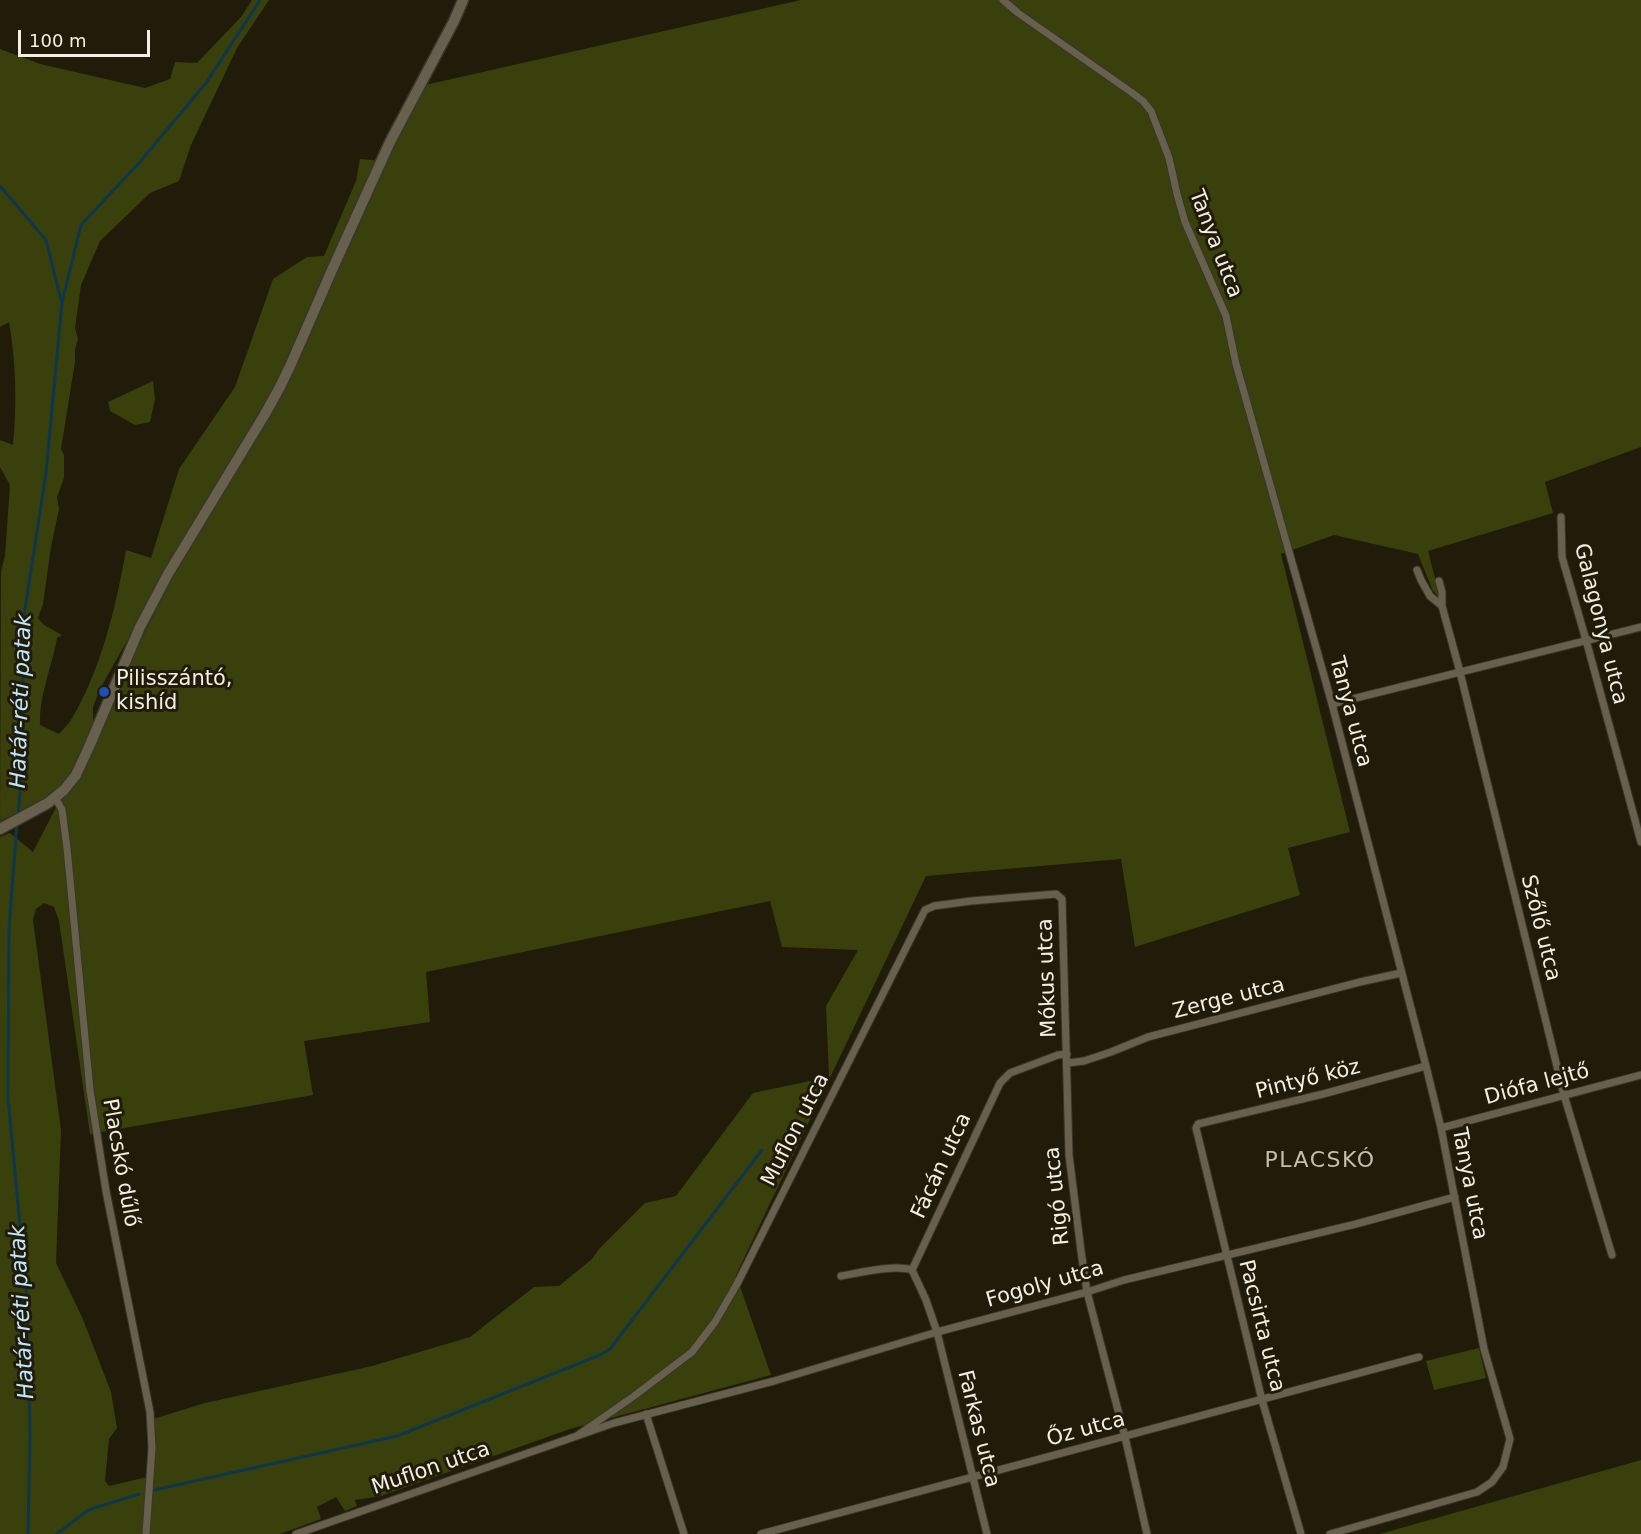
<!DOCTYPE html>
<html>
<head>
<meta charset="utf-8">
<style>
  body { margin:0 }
  #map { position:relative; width:1641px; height:1534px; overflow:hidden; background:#211b0a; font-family:"DejaVu Sans",sans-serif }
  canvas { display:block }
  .scale { position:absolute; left:18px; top:30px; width:132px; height:27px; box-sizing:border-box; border:3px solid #f2efe3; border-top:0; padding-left:8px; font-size:18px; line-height:21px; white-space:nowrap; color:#f2efe3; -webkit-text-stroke:4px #211b0a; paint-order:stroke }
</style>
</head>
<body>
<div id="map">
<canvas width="1641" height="1534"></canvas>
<div class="scale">100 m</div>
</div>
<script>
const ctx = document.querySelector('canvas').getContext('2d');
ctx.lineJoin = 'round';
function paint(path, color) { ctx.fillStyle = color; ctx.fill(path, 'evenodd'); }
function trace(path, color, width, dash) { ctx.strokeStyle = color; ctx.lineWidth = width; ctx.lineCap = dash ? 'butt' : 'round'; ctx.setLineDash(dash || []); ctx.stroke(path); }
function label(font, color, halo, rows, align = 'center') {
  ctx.font = font + ' "DejaVu Sans",sans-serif'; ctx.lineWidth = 6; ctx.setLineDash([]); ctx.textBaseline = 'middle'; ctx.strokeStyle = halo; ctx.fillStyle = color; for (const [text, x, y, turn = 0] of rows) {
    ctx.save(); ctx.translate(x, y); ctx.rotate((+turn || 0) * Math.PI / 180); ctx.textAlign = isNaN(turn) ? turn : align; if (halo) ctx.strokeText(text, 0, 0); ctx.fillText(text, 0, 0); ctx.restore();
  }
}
paint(new Path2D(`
  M252,0H269L237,48L191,145L179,181L150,193L100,241L81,285L75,328L78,339L75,350V362L61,449L64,455V478L57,497L59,509L51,547L43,604L38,618L44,625L62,635L57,638C52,667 39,695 40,725L59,734C63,729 68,725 71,720C101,670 116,607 126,550L151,558L179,469L235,387L273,279L307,257L324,256L356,181L360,159L386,161L425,85L801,0H1641V447L1545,482L1553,513L1428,551L1438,590V596L1433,591L1418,554L1334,535L1281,554L1350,832L1288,848L1300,895L1135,947L1121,859L926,876L736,1275L771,1375L570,1429L381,1496L355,1500L357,1506L345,1511L336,1497L317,1507L321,1519L280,1534H0V837L10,833L33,852L67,786L39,802L0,821L1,571L5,556L10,485L0,467V440L13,445C17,404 16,362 9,322L0,327V49L40,64L145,88L170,79L175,62L197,63L241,17ZM228,470L93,733V707L100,689L169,566ZM770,901L782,947L858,950L826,1006L829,1077L753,1093L676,1196L645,1203L599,1249L592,1259L559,1286L534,1287L470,1337L372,1366L205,1403L153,1419L152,1476L109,1486L105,1481L109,1439L117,1428L111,1392L82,1317L56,1263L61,1130L33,920L36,909L44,903L54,907L59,921L90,1134L313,1095L304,1041L430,1022L426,972Z
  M153,381L155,399L150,422L135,425L110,411L108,402Z
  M1479,1348L1486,1378L1434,1390L1426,1361Z
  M1641,1460V1534H1380Z`), '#3a400b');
trace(new Path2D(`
  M0,186L46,240L61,300
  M18,817L22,765L24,616L46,473L62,302L81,225L139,163L206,83L260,0
  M17,823L9,929L8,1098L27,1300L30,1436L28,1534
  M154,1490L397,1436L600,1355L610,1349L762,1150
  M57,1534L88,1510L139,1494`), '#0d384c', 3);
const street = new Path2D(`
  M1003,0L1018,13L1131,92L1143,101L1151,111L1169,158L1177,194L1185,222L1226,316L1236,364L1332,704L1426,1066L1441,1128L1484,1349L1510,1439L1503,1467L1492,1482L1477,1492L1330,1534
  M1561,517L1562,557L1586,640L1641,842
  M1417,570L1421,580L1430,596L1442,606L1460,672L1564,1095L1612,1255
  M1439,581L1442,592V606
  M1332,704L1641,627
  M55,797L62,810L67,848L90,1090L106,1191L150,1412L152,1448L146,1534
  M1068,1063L1084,1061L1111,1052L1148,1037L1360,982L1401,973
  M1441,1128L1641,1075
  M841,1276C859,1273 895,1264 912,1270
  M646,1414L684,1534
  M578,1435L634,1396L692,1352L715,1322L737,1284L925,910L934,906L971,901L1056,894L1062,899L1069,1155L1081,1251L1087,1292L1125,1437L1147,1534
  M296,1534L614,1423L774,1381L937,1332L1087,1292L1124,1280L1356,1224L1455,1197
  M761,1534L1419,1357
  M987,1534L937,1332L926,1300L912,1270L1000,1083L1010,1073L1058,1055L1067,1054
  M1301,1534L1262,1400L1196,1128L1198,1124L1323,1094L1426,1066`);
const secondary = new Path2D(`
  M0,829L48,803L64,790L76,775L89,747L140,627L168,574L265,414L280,387L291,364L332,270L390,142L454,21L463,0`);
trace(street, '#39352d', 9);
trace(secondary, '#39352d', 13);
trace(street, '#67604d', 7);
trace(secondary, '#67604d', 10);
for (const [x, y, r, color] of [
  [104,692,6,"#1a4fb4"]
]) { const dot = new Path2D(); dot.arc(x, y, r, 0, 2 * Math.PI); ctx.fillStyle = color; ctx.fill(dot); trace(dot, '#211b0a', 2); }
label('21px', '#f2efe3', '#211b0a', [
  ["Tanya utca",1215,244,69],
  ["Galagonya utca",1600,624,76],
  ["Tanya utca",1350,712,75],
  ["Szőlő utca",1540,928,76],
  ["Mókus utca",1048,978,-92],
  ["Zerge utca",1229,999,-14],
  ["Pintyő köz",1308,1080,-14],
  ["Diófa lejtő",1537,1085,-15],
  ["Muflon utca",796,1130,-63],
  ["Placskó dűlő",120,1163,80],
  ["Fácán utca",942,1166,-65],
  ["Tanya utca",1469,1184,79],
  ["Rigó utca",1058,1196,-96],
  ["Fogoly utca",1045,1285,-16],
  ["Pacsirta utca",1261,1326,76],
  ["Farkas utca",978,1429,76],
  ["Őz utca",1086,1430,-15],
  ["Muflon utca",431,1469,-19]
]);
label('21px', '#f2efe3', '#211b0a', [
  ["Pilisszántó,",116,680],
  ["kishíd",116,704]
], 'left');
label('italic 22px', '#c0e7fd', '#211b0a', [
  ["Határ-réti patak",22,701,-88],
  ["Határ-réti patak",23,1312,-93]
]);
ctx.letterSpacing = '1.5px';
label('22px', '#c5bea8', '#211b0a', [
  ["PLACSKÓ",1320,1161]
]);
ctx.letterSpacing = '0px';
</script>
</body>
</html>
